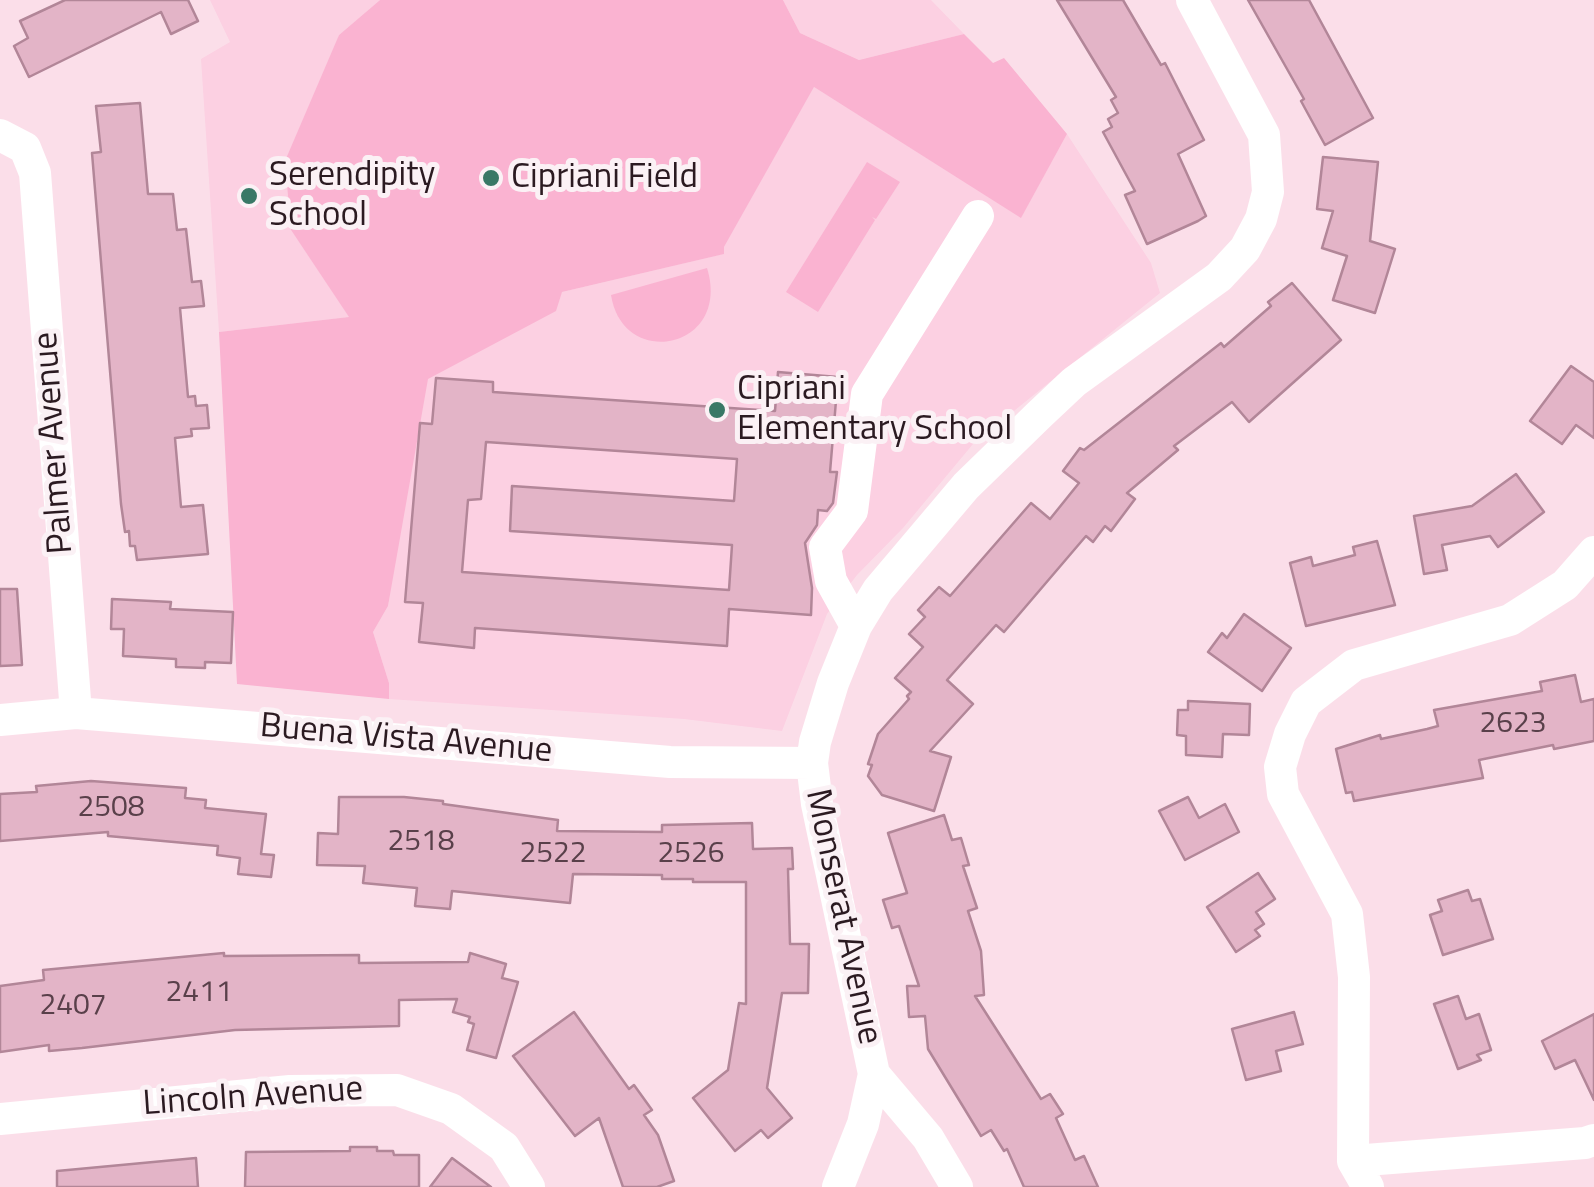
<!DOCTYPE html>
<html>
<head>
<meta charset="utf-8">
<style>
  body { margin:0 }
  canvas { display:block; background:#fbdee9 }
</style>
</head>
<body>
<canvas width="1594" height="1187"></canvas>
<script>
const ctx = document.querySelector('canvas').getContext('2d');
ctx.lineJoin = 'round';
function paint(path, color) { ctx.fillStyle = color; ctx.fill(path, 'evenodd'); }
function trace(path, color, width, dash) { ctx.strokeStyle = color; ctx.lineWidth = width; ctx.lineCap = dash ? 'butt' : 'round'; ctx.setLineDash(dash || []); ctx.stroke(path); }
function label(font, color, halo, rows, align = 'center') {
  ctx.font = font + ' "Titillium Web",sans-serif'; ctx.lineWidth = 10; ctx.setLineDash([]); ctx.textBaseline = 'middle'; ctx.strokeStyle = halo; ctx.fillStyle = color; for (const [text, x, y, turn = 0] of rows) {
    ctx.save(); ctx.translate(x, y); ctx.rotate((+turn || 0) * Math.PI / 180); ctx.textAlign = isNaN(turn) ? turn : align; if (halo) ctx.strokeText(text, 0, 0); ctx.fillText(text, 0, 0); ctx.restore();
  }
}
paint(new Path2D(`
  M210,0H380L339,35L291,230L350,317L219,332L201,59L230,42Z
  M783,0H931L964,34L859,60L800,33Z
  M814,87L1021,217L1067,134L1151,263L1160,293L973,444L903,528L857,575L827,614L782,731L684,719L389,699V683L373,632L388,606L412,442L427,379L562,292L723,254L724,247Z`), '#fcd0e2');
paint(new Path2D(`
  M380,0H783L800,33L859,60L964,34L993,63L1004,58L1067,134L1021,218L814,87L724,247V254L562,292L556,311L428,379L388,606L373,632L389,683V699L237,684L219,332L349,317L291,230L285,161L339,35Z
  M867,162L900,182L876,219L872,217L875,220L818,312L786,292Z
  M707,268C732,349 623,371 611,295Z`), '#fab3d1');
const building = new Path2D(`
  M65,0H188L198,21L171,34L161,12L29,77L14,46L28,38L20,21Z
  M1057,0H1123L1161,65L1165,63L1204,140L1178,154L1206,216L1198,221L1147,244L1125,195L1135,191L1103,132L1112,127L1108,119L1118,113L1111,100L1116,97Z
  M1248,0H1309L1373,118L1325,145L1301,101L1304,99Z
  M140,103L148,194H173L177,230L186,229L192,282L201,281L204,306L180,308L188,397L195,396L196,406L207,405L209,428L191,429L192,436L175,438L181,507L203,505L208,554L137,560L135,546H130L129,531L125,532L121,504L92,153L101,152L96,106Z
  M1323,157L1378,162L1370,241L1395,249L1375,313L1333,300L1347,256L1322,248L1333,211L1317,209Z
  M1292,283L1341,340L1249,422L1232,402L1174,446L1178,450L1127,493L1135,499L1111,531L1105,526L1093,542L1086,536L1004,632L996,625L947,680L973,704L930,751L951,757L934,811L882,795L868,776L872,765L868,764L878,734L909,699L907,696L911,692L895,678L923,647L909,634L925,617L918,610L939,587L950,596L1031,503L1050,519L1079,483L1063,471L1080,448L1084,450L1221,343L1224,347L1271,306L1268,302Z
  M1571,366L1594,382V438L1576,425L1562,444L1530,421Z
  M778,372L838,377L830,472H837L833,503L827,511L818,510L817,525L805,543L812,588L811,615L729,609L727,646L475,628L474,648L419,642L423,603L405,602L420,423L432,424L436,378L493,382V392L775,411ZM486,442L737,459L734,501L512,486L510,531L732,545L729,590L462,572L468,500L481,499Z
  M1516,474L1544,512L1498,547L1490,536L1442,545L1447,570L1424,574L1414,516L1472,506Z
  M1377,541L1395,605L1306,626L1290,563L1311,557L1313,566L1355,555L1353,547Z
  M0,589H17L22,665L0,666Z
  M112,599L171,602L170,609L233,612L231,663L205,662V668L176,667V659L123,656L124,629H111Z
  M1244,614L1291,648L1262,691L1208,652L1222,633L1227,638Z
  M1575,675L1581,702L1594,699V741L1554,749L1553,745L1479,760L1483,778L1354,801L1352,792L1346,793L1336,749L1380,735L1381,739L1427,729L1438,726L1434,710L1542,691L1540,682Z
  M1188,701L1250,704L1249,735L1223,734L1222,757L1186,755V736L1177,735L1178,710H1188Z
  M91,781L186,788L185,798L206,800L205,808L266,814L261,854L274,855L271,877L238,874L240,858L217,855L218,846L108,836V832L0,841V794L37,792L36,786Z
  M339,797H404L443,801V804L558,820L557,831L662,832V825L752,823L753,849L792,848L793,869H788L790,944H809L808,993H782L767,1088L792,1118L768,1138L761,1130L735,1151L693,1098L728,1070L739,1003L746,1004V882H693V879H662V875L573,874L570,903L452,891L450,909L415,906L417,888L363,883L365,866L317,865L318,833L338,834Z
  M1188,797L1199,818L1225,804L1239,832L1185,860L1159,811Z
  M944,815L952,840L961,838L969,865L963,866L977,908L968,911L981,951L984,995L975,996L1041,1099L1050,1094L1063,1114L1056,1118L1075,1160L1084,1156L1098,1187H1024L1007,1149L1004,1151L991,1130L981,1136L928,1049L925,1016L909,1017L907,986H919L899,926L892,928L883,900L907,893L888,833Z
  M1258,873L1275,899L1256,912L1264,924L1255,930L1260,936L1236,952L1207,907Z
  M1468,890L1472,901L1480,899L1493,939L1443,955L1430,915L1442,911L1438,900Z
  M224,953V956L359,955V963L468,962L470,953L506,964L502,978L518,982L496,1058L467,1050L474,1024L468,1022L470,1017L453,1012L457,999L399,1000V1026L235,1030L82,1048L49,1051V1045L0,1052V986L44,980L43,970Z
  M1458,996L1466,1019L1479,1014L1491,1050L1477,1055L1481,1060L1458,1069L1434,1004Z
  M574,1012L629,1089L634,1085L652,1110L644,1115L658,1135L674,1181L657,1187H623L599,1118L575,1136L513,1056Z
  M1294,1012L1303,1044L1276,1051L1281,1071L1246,1080L1232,1029Z
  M1594,1014V1100L1575,1060L1555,1069L1542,1041Z
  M350,1147H377V1151H393L394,1155H419V1187H245L246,1152L350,1151Z
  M196,1158L198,1187H57V1171Z
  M452,1158L491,1187H430Z`);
paint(building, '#e3b4c7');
trace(building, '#b28698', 2.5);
trace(new Path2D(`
  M0,135L25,148L35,173L76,713
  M856,626L831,581L825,547L852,511L867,394L978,216
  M0,720L76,713L670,762L812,763
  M874,1074L928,1138L957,1187
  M0,1119L290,1091L397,1090L451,1109L504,1147L529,1187
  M1353,1161L1585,1143L1594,1140
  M838,1187L863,1124L874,1074L817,804L812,763L815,742L833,683L856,626L878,590L966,486L1039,415L1074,382L1219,277L1245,249L1261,219L1268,192L1264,135L1192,0
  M1368,1187L1353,1161L1354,977L1347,914L1283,794L1280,767L1290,734L1306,702L1354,665L1510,620L1565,585L1594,552`), '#fff', 32);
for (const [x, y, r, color] of [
  [491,178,10,"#397866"],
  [249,196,10,"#397866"],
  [717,410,10,"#397866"]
]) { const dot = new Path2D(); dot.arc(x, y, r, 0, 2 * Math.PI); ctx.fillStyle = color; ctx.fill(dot); trace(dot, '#fbf1f5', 4); }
label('30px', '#59404a', null, [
  ["2623",1513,725],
  ["2508",111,809],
  ["2518",421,843],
  ["2522",553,855],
  ["2526",691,855],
  ["2411",199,994],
  ["2407",73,1007]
]);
label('35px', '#2b1a21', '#fbf1f5', [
  ["Serendipity",269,176],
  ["School",269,216],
  ["Cipriani Field",511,178],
  ["Cipriani",737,390],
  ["Elementary School",737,430]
], 'left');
label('35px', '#2b1a21', '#fbf1f5', [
  ["Palmer Avenue",55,443,-94],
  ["Buena Vista Avenue",406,740,5],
  ["Monserat Avenue",842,917,78],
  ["Lincoln Avenue",253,1098,-4]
]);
</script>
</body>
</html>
